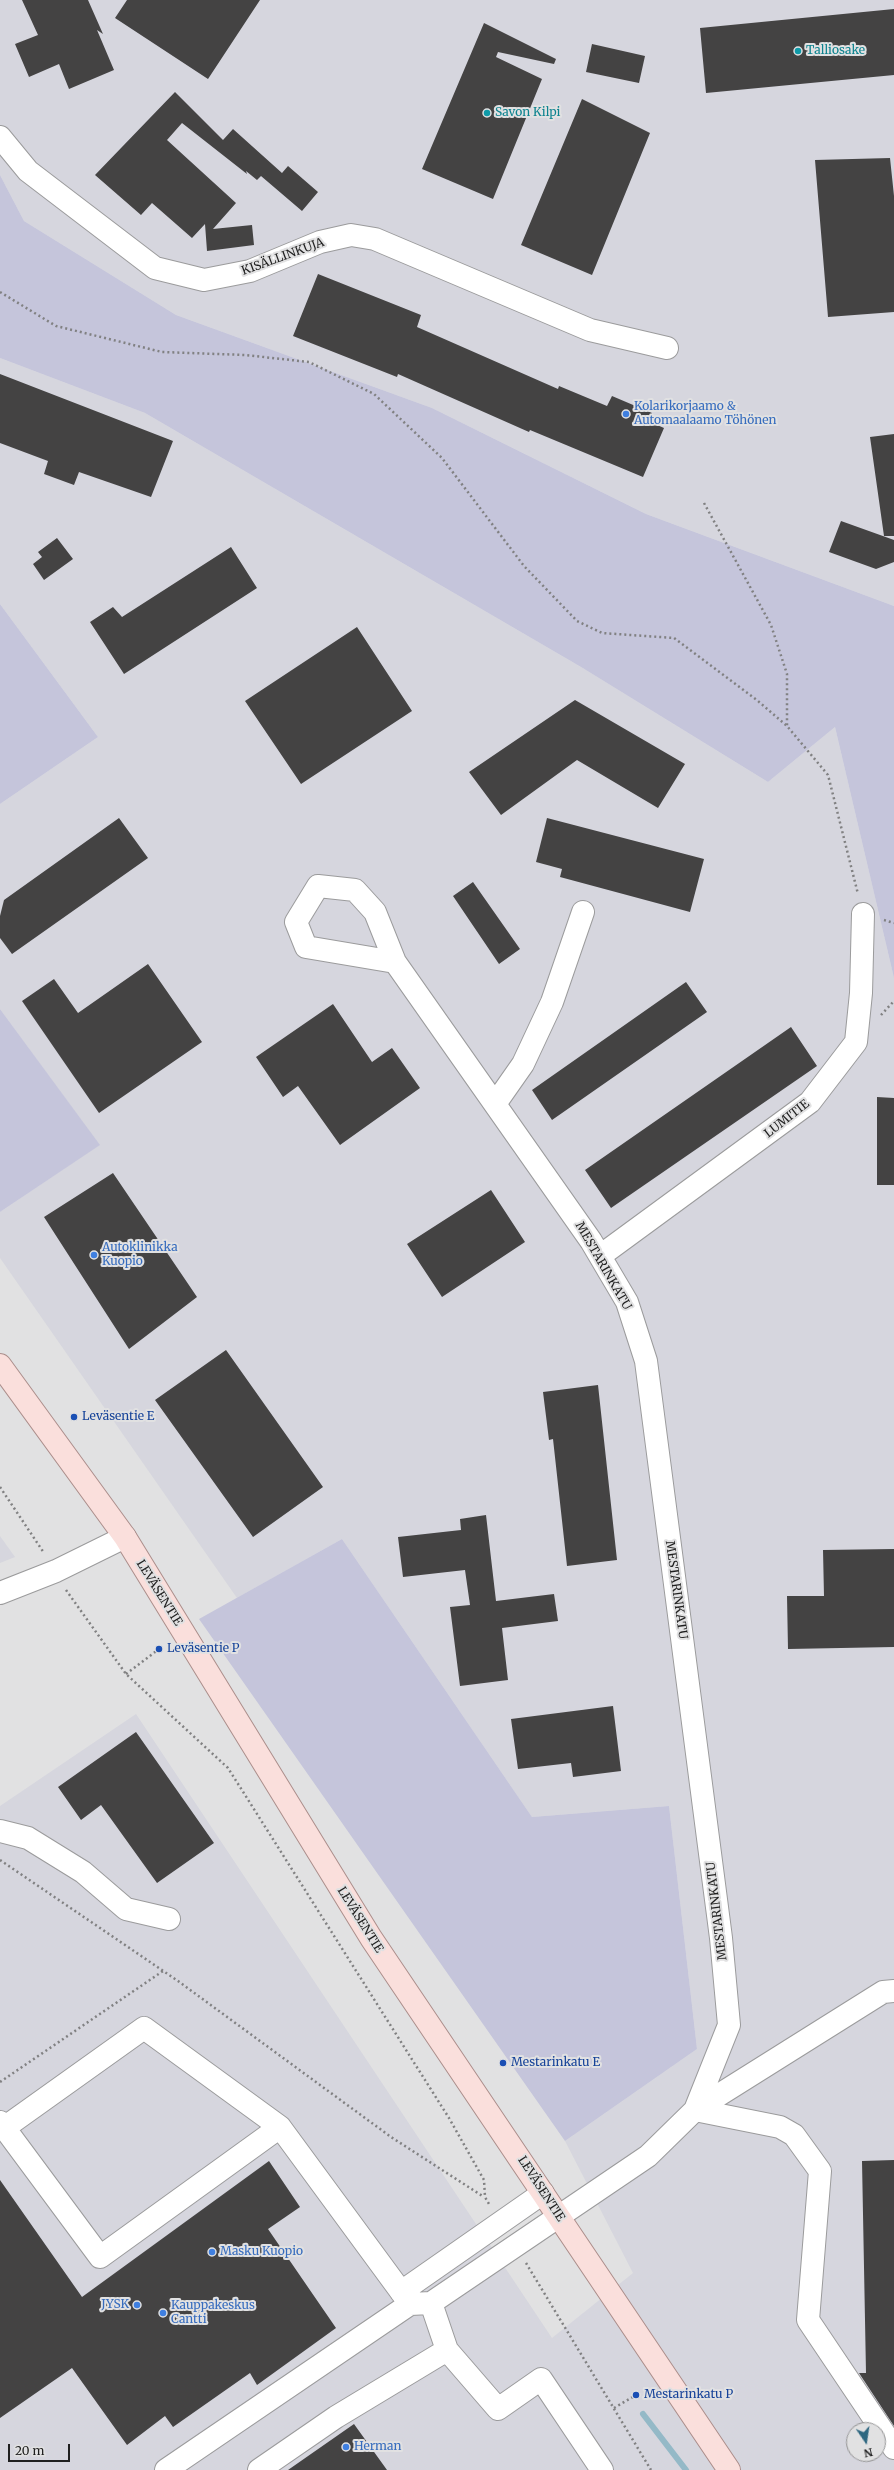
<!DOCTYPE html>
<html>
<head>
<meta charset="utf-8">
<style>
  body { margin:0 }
  #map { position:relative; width:894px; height:2470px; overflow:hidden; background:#e1e1e2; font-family:Merriweather,serif }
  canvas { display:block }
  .north { position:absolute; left:846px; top:2422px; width:40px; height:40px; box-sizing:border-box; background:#e1e1e2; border:1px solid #939394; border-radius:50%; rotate:167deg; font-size:11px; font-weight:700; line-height:16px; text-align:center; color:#1f1f1f }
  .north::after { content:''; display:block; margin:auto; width:14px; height:18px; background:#2e6780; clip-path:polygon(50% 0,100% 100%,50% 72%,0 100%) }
  .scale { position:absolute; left:8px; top:2444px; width:62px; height:18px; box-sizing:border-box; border:2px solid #1f1f1f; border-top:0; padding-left:5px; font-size:12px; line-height:14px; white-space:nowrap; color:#1f1f1f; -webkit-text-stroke:3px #e1e1e2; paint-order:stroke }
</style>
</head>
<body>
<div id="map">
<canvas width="894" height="2470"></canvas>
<div class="north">N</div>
<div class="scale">20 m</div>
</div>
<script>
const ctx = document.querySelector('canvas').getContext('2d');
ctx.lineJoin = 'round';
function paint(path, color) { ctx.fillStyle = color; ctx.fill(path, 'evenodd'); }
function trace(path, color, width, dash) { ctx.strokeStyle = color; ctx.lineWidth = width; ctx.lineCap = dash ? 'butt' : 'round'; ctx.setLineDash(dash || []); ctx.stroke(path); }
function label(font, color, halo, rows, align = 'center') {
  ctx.font = font + ' Merriweather,serif'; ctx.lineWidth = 4; ctx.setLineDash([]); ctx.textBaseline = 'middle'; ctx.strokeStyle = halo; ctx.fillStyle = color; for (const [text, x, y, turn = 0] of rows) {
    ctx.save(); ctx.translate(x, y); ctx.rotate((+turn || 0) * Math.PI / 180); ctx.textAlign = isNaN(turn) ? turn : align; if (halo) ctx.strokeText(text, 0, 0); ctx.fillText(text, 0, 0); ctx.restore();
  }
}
paint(new Path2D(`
  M0,0H894V606L646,514L432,408L176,315L24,221L0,175Z
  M0,358L145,413L581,667L768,782L835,727L894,978V2470H0V1806L136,1714L552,2338L633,2273L565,2141L697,2049L669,1806L532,1817L342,1539L237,1598L0,1258V1212L99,1145L0,1009V804L98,737L0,604ZM854,2430H878V2454H854Z
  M0,1536L15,1557L0,1563Z`), '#d6d6de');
paint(new Path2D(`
  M0,175L24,221L176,315L432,408L646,514L894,606V978L835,727L768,782L581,667L145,413L0,358Z
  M0,604L98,737L0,804Z
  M0,1009L100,1145L0,1212Z
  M342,1539L532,1817L669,1806L697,2049L565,2141L199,1619Z`), '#c5c5db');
trace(new Path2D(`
  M643,2414L686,2470`), '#94b9c7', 6);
paint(new Path2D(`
  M22,0H88L103,34L97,30L114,70L69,89L59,64L29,77L15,44L38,35Z
  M127,0H260L208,79L115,18Z
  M894,9V75L706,93L700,28Z
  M484,23L556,59L554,64L498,52L496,57L542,79L493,199L422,169Z
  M592,44L645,56L639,83L586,72Z
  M175,92L223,140L233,129L282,173L288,166L318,192L302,211L261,176L257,180L246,171L247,174L182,123L167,140L236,203L213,229L252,225L254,245L207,251L205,224L192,238L152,203L141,215L95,175Z
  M582,99L650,133L592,275L521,245Z
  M890,158L894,196V312L828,317L815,160Z
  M318,274L421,315L417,327L558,389L559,386L607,406L612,396L652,413L648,421L664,428L643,477L530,430L529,432L398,374L397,377L293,336Z
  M0,374L173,441L151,497L79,472L74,485L44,474L48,461L0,443Z
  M894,434V536H884L870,437Z
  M841,521L894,540V562L876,569L829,552Z
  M57,538L73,559L44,580L33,564L42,557L38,552Z
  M231,547L257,588L124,674L90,622L113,607L122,617Z
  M357,627L412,711L301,784L245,701Z
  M575,700L685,764L658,808L577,760L501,815L469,772Z
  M119,818L148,858L12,954L0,938V916L4,900Z
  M547,818L704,859L690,912L560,877L562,869L536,862Z
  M473,882L520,949L499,964L453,896Z
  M148,964L202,1042L99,1113L22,1001L54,979L78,1013Z
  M686,982L707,1012L552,1120L532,1090Z
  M333,1004L372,1062L392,1048L420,1088L340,1145L298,1086L283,1097L256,1057Z
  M791,1027L817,1066L611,1208L585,1170Z
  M877,1097L894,1098V1185H877Z
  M113,1173L197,1297L129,1349L44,1217Z
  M491,1190L525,1242L442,1297L407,1244Z
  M226,1350L323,1487L253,1537L155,1400Z
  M598,1385L617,1560L567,1566L553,1439L549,1440L543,1392Z
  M486,1515L496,1601L554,1594L558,1621L502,1628L508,1680L460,1686L450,1607L470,1605L465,1570L403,1577L398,1537L461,1530L460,1519Z
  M894,1549V1647L788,1649L787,1596H824L823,1550Z
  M613,1706L621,1771L573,1777L571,1763L518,1769L511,1719Z
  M136,1732L214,1843L157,1883L101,1805L81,1820L58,1787Z
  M894,2160V2426L859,2373H866L862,2161Z
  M269,2161L300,2207L268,2229L336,2328L257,2385L250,2373L173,2427L165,2416L127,2445L72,2368L0,2418V2180L82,2297Z
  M354,2424L387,2470H288Z`), '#444343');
const minor = new Path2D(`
  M0,137L28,171L155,268L204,280L250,271L320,242L351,235L375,239L590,330L667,348
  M495,1104L523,1064L552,1002L583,912
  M600,1256L810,1102L856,1042L861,993L863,914
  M0,1593L56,1571L125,1537
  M0,1831L28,1838L83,1872L126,1909L169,1919
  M695,2110L780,2127L794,2135L820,2171L808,2320L894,2448
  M695,2110L883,1992L894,1991
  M0,2122L100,2257L280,2127L410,2304L431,2303L648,2156L695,2110L729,2025L721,1938L646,1361L627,1302L591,1241L395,962L375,912L355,890L318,886L296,922L306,947L395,962
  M4,2128L144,2028L280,2127
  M401,2292L543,2193
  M431,2303L447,2350L498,2409L541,2379L602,2470
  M166,2470L410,2304
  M259,2470L336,2417L447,2350`);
const major = new Path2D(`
  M0,1365L125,1537L371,1938L729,2470`);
trace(minor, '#9b9b9c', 24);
trace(major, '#ab8e8b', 24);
trace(new Path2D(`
  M0,292L56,326L162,352L245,355L309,362L374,394L442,458L524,566L577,621L602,633L674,638L758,701L787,726L828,775L858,894
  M704,503L771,625L787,674V726
  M884,920L894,923
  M881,1015L894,1001
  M0,1487L44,1553
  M66,1590L126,1674L228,1768L449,2118L484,2180L485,2197L489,2204
  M126,1674L159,1649
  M0,1860L178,1981L391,2137L484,2197
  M0,2082L163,1971
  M526,2263L651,2470
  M614,2408L636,2395`), '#818182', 2.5, [2, 3]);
trace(minor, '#fff', 22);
trace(major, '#fadfdc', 22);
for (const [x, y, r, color] of [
  [798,51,4,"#0f9aa8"],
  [487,113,4,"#0f9aa8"],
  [626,414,4,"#3f7fe0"],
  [94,1255,4,"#3f7fe0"],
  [74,1417,4,"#1a4fb4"],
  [159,1649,4,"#1a4fb4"],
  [503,2063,4,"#1a4fb4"],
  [212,2252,4,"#3f7fe0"],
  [137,2305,4,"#3f7fe0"],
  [163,2313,4,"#3f7fe0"],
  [636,2395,4,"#1a4fb4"],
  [346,2447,4,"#3f7fe0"]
]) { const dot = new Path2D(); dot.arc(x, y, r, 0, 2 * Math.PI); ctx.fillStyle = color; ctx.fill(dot); trace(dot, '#e1e1e2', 1.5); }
label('12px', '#0d838f', '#e1e1e2', [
  ["Talliosake",806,51],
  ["Savon Kilpi",495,113]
], 'left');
label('12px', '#1f1f1f', '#e1e1e2', [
  ["KISÄLLINKUJA",283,257,-20],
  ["LUMITIE",787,1119,-38],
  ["MESTARINKATU",603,1266,60],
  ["MESTARINKATU",676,1590,82],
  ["LEVÄSENTIE",159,1593,58],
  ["MESTARINKATU",717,1911,-97],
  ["LEVÄSENTIE",360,1920,58],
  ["LEVÄSENTIE",541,2189,57]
]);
label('12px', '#366cbe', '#e1e1e2', [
  ["Kolarikorjaamo &",634,407],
  ["Automaalaamo Töhönen",634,421],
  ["Autoklinikka",102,1248],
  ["Kuopio",102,1262],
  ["Masku Kuopio",220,2252],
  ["JYSK",129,2305,"right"],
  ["Kauppakeskus",171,2306],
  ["Cantti",171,2320],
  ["Herman",354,2447]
], 'left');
label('12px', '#164399', '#e1e1e2', [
  ["Leväsentie E",82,1417],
  ["Leväsentie P",167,1649],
  ["Mestarinkatu E",511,2063],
  ["Mestarinkatu P",644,2395]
], 'left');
</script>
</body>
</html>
